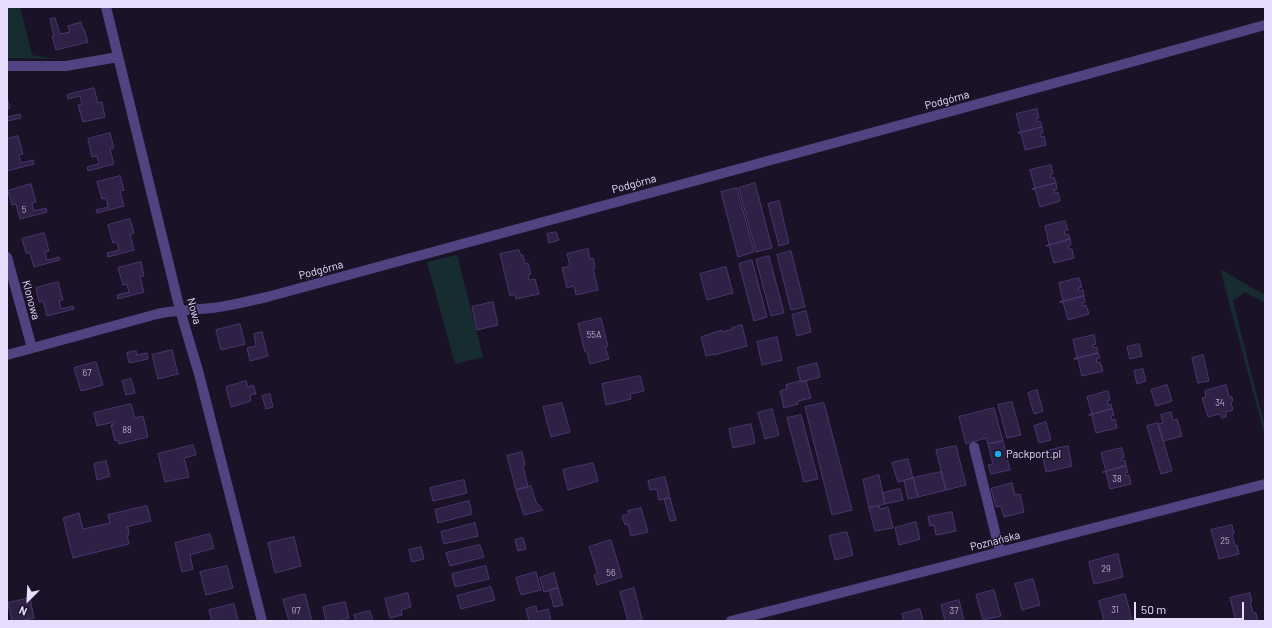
<!DOCTYPE html>
<html>
<head>
<meta charset="utf-8">
<style>
  body { margin:0 }
  #map { position:relative; width:1272px; height:628px; overflow:hidden; background:#1a1327; font-family:Barlow,sans-serif }
  canvas { display:block }
  .frame { position:absolute; inset:0; border:8px solid #e6dcfb; pointer-events:none }
  .north { position:absolute; left:8px; top:580px; width:40px; height:40px; -webkit-text-stroke:3px #1a1327; paint-order:stroke; rotate:204deg; font-size:11px; font-weight:700; line-height:16px; text-align:center; color:#e6dcfb }
  .north::after { content:''; display:block; margin:auto; width:14px; height:18px; background:#e6dcfb; clip-path:polygon(50% 0,100% 100%,50% 72%,0 100%) }
  .scale { position:absolute; left:1134px; top:602px; width:110px; height:18px; box-sizing:border-box; border:2px solid #e6dcfb; border-top:0; padding-left:5px; font-size:12px; line-height:14px; white-space:nowrap; color:#e6dcfb; -webkit-text-stroke:3px #1a1327; paint-order:stroke }
</style>
</head>
<body>
<div id="map">
<canvas width="1272" height="628"></canvas>
<div class="frame"></div>
<div class="north">N</div>
<div class="scale">50 m</div>
</div>
<script>
const ctx = document.querySelector('canvas').getContext('2d');
ctx.lineJoin = 'round';
function paint(path, color) { ctx.fillStyle = color; ctx.fill(path, 'evenodd'); }
function trace(path, color, width, dash) { ctx.strokeStyle = color; ctx.lineWidth = width; ctx.lineCap = dash ? 'butt' : 'round'; ctx.setLineDash(dash || []); ctx.stroke(path); }
function label(font, color, halo, rows, align = 'center') {
  ctx.font = font + ' Barlow,sans-serif'; ctx.lineWidth = 3; ctx.setLineDash([]); ctx.textBaseline = 'middle'; ctx.strokeStyle = halo; ctx.fillStyle = color; for (const [text, x, y, turn = 0] of rows) {
    ctx.save(); ctx.translate(x, y); ctx.rotate((+turn || 0) * Math.PI / 180); ctx.textAlign = isNaN(turn) ? turn : align; if (halo) ctx.strokeText(text, 0, 0); ctx.fillText(text, 0, 0); ctx.restore();
  }
}
paint(new Path2D(`
  M7,7H20L32,55L57,59L7,58Z
  M457,255L483,357L455,364L427,262Z
  M1220,269L1265,295V303L1245,292L1233,301L1265,428V436Z`), '#162c30');
const building = new Path2D(`
  M55,18L60,34L70,32L68,26L81,22L83,29H84L88,42L56,50L52,36H54L50,19Z
  M94,88L98,103L102,102L105,117L83,122L78,105L82,104L80,96L68,99L67,95Z
  M7,98L10,108L7,109Z
  M1037,109L1039,118L1036,119L1037,122L1040,121L1042,127L1018,133L1021,131L1016,114Z
  M7,114L8,117L20,114L21,118L7,121Z
  M1042,127L1043,133H1040L1041,137L1044,136L1046,145L1025,150L1021,133H1018Z
  M110,133L114,148L110,149L114,164L88,171L87,167L99,164L97,156L92,157L88,139Z
  M18,136L23,154L19,155L21,163L33,160L34,164L7,171V139Z
  M1051,165L1053,174L1050,175L1051,178L1054,177L1056,183L1032,189L1035,188L1030,170Z
  M120,176L124,190L120,191L124,206L97,213L96,210L108,207L106,198L102,199L97,182Z
  M755,183L772,248L756,252L739,188Z
  M1056,183L1057,189L1054,190L1055,193L1058,192L1060,201L1040,207L1035,189H1032Z
  M31,184L36,202L32,203L34,211L46,208L47,212L20,219L16,204L12,205L8,191Z
  M737,188L754,252L738,257L721,192Z
  M779,201L789,243L779,246L768,204Z
  M130,219L134,233L130,234L134,250L108,257L107,253L119,250L117,242L113,243L108,225Z
  M1065,221L1068,230L1064,231L1065,235L1068,234L1070,239L1046,246L1049,244L1045,226Z
  M556,232L559,240L549,243L547,234Z
  M44,233L49,251L45,252L47,260L59,257L60,260L34,267L30,253H26L22,239Z
  M1070,239L1071,245L1068,246L1069,249H1072L1074,258L1054,263L1049,245L1046,246Z
  M588,249L590,259L593,258L595,268H593L598,290L576,295L574,286L567,288L562,268L570,266L567,254Z
  M519,250L521,256L523,255L525,264L528,263L531,274L528,275L529,280L535,279L539,294L516,299L515,294L510,296L500,254Z
  M791,251L805,307L791,310L777,255Z
  M769,256L784,313L771,316L756,260Z
  M752,260L767,317L754,321L739,264Z
  M141,262L144,276L140,277L144,292L118,299L117,295L129,292L127,284L123,285L118,268Z
  M726,267L733,293L707,300L700,274Z
  M1079,278L1082,287L1078,288L1079,291L1083,290L1084,296L1060,302L1063,301L1059,283Z
  M58,282L63,300L59,301L61,309L73,306L74,309L47,316L43,301L39,302L36,288Z
  M1084,296L1085,302L1082,303L1083,306L1086,305L1089,314L1068,320L1063,302H1060Z
  M493,302L498,325L477,330L472,307Z
  M806,311L811,332L797,336L792,315Z
  M601,318L608,346L605,347L609,359L590,364L587,352H585L578,324Z
  M240,324L245,344L221,350L216,330Z
  M742,325L747,346L714,355V354L706,356L701,337L722,330V332L733,329L732,328Z
  M262,332L268,356L250,361L247,348L256,346L254,334Z
  M1094,335L1096,344L1093,345L1094,348L1097,347L1098,353L1074,359L1077,357L1073,340Z
  M777,337L782,360L762,365L757,342Z
  M1139,344L1142,356L1130,359L1127,347Z
  M172,350L178,374L158,379L152,355Z
  M136,351L137,355L147,353L148,359L129,363L127,353Z
  M1098,353L1100,358L1096,359L1097,363L1100,362L1103,371L1082,376L1078,359H1074Z
  M1203,355L1209,381L1198,383L1192,358Z
  M96,362L103,385L81,391L74,368Z
  M817,363L820,377L801,382L797,368Z
  M1143,369L1146,381L1137,384L1134,371Z
  M640,376L644,391L630,394L631,399L606,405L602,384Z
  M131,379L135,393L126,395L122,381Z
  M246,381L248,387L253,385L256,394L250,395L251,401L231,407L226,387Z
  M801,381V382L806,381L811,398L798,401V404L784,408L780,391L787,389L786,385Z
  M1167,385L1172,401L1156,406L1151,390Z
  M1226,385L1229,396L1232,397L1233,401L1231,403L1233,410L1226,412V417L1222,418L1219,414L1208,417L1202,398L1206,397L1205,391Z
  M1037,390L1043,411L1034,414L1028,393Z
  M1108,391L1110,400L1107,401L1108,405L1111,404L1112,409L1089,415L1092,414L1087,397Z
  M270,394L273,407L266,409L262,396Z
  M1012,402L1021,435L1007,438L998,405Z
  M562,403L570,432L551,437L543,407Z
  M824,403L852,510L832,515L805,407Z
  M131,404L135,418L143,416L148,437L119,444L118,440L115,441L111,425L114,424V422L97,426L94,413Z
  M994,408L1003,441L988,444L986,438L966,444L959,417Z
  M772,409L779,435L765,439L758,413Z
  M1112,409L1114,415L1111,416L1112,420L1115,419L1117,428L1096,433L1092,415H1089Z
  M1171,412L1173,420L1177,419L1182,436L1163,441L1158,424L1163,423L1161,415Z
  M801,415L818,479L804,482L787,418Z
  M1046,422L1051,440L1039,443L1034,426Z
  M1158,423L1172,471L1161,474L1147,426Z
  M751,424L755,443L733,448L729,429Z
  M1003,441L1010,470L991,474L988,465L993,464L988,444Z
  M193,445L196,455L184,458L189,477L165,482L158,454Z
  M956,446L966,485L946,490L936,450Z
  M1068,446L1072,466L1046,472L1042,452Z
  M1122,448L1124,457L1121,458L1122,461L1125,460L1126,466L1103,472L1106,471L1101,453Z
  M522,452L525,465L523,466L528,487L516,490L507,456Z
  M908,459L913,478L898,482L892,463Z
  M106,461L110,476L97,480L94,464Z
  M593,463L598,481L568,490L563,470Z
  M1126,466L1128,472L1125,473L1126,476L1129,475L1131,484L1110,489L1106,472H1103Z
  M941,472L946,490L918,497L913,478Z
  M879,475L885,504L869,508L863,480Z
  M665,477L670,498L659,500L657,489L650,490L648,481Z
  M913,478L918,497L908,499L904,481Z
  M464,480L467,493L433,501L430,488Z
  M1012,483L1015,495L1020,494L1024,512L1004,517L1001,506L996,507L991,489Z
  M531,486L536,502L543,510L524,515L516,490Z
  M900,489L903,500L885,504L883,493Z
  M670,498L676,520L670,521L664,499Z
  M469,501L472,514L438,523L435,510Z
  M147,506L151,521L126,527H128L129,535H127L129,544L73,558L63,518L79,513L83,529L110,523L108,515Z
  M879,506L880,509L888,507L893,528L875,531L869,508Z
  M641,508L648,532L631,536L628,524L625,525L622,516L629,514L628,511Z
  M952,512L956,531L936,535L934,525L930,526L928,517Z
  M916,522L920,539L899,545L895,528Z
  M475,523L478,536L444,544L441,532Z
  M1232,525L1234,534H1232L1235,546L1237,545L1239,554L1219,559L1211,530Z
  M847,532L853,555L835,560L829,536Z
  M210,534L214,548L190,555L193,569L182,572L175,543Z
  M294,537L301,566L275,573L268,543Z
  M523,538L526,549L518,551L515,540Z
  M611,540L622,577L597,585L594,575L598,574L589,547Z
  M480,545L484,557L450,566L446,553Z
  M421,547L424,559L412,562L409,550Z
  M1118,554L1123,577L1094,584L1089,562Z
  M227,566L233,588L206,595L200,572Z
  M486,566L489,579L455,587L452,574Z
  M536,572L541,590L521,595L516,578Z
  M554,573L558,588L544,592L540,578Z
  M1033,579L1040,605L1022,610L1015,584Z
  M491,587L495,600L461,609L457,596Z
  M558,588L563,605L554,607L549,590Z
  M634,588L642,619L635,621H628L620,592Z
  M994,590L1001,616L983,620L976,595Z
  M408,593L411,607L401,610L402,615L390,618L385,599Z
  M1250,593L1252,602H1250L1253,613H1256L1258,621H1236L1230,598Z
  M305,594L312,621H289L283,600Z
  M1125,594L1132,619L1126,621H1104L1099,601Z
  M30,598L34,618L20,621H12L8,603Z
  M959,600L964,621H945L941,605Z
  M345,602L349,618L341,620V621H326L323,607Z
  M234,604L238,621H212L209,610Z
  M536,606L537,612L548,609L551,621H529L526,609Z
  M920,609L923,621H904L902,614Z
  M370,611L373,621H356L354,615Z`);
paint(building, '#2f2146');
trace(building, '#4b356f', 1);
trace(new Path2D(`
  M106,7L180,310L199,374L262,621
  M7,66H66L118,57
  M7,257L32,348
  M7,355L157,314C175,310 193,310 212,308C231,306 249,301 267,297L1088,74L1265,25
  M974,447L1000,552
  M731,621L1265,484`), '#514381', 10);
for (const [x, y, r, color] of [
  [998,454,4,"#1dade6"]
]) { const dot = new Path2D(); dot.arc(x, y, r, 0, 2 * Math.PI); ctx.fillStyle = color; ctx.fill(dot); trace(dot, '#1a1327', 1.5); }
label('9px', '#b8adce', null, [
  ["5",24,210],
  ["55A",594,335],
  ["67",87,373],
  ["34",1220,403],
  ["88",127,430],
  ["38",1117,479],
  ["25",1225,541],
  ["29",1106,569],
  ["56",611,573],
  ["31",1115,610],
  ["97",296,611],
  ["37",954,611]
]);
label('11px', '#e6dcfb', '#1a1327', [
  ["Podgórna",947,100,-15],
  ["Podgórna",634,184,-15],
  ["Podgórna",321,270,-15],
  ["Klonowa",31,300,75],
  ["Nowa",194,311,75],
  ["Poznańska",995,541,-14]
]);
label('11px', '#e6dcfb', '#1a1327', [
  ["Packport.pl",1006,454]
], 'left');
</script>
</body>
</html>
